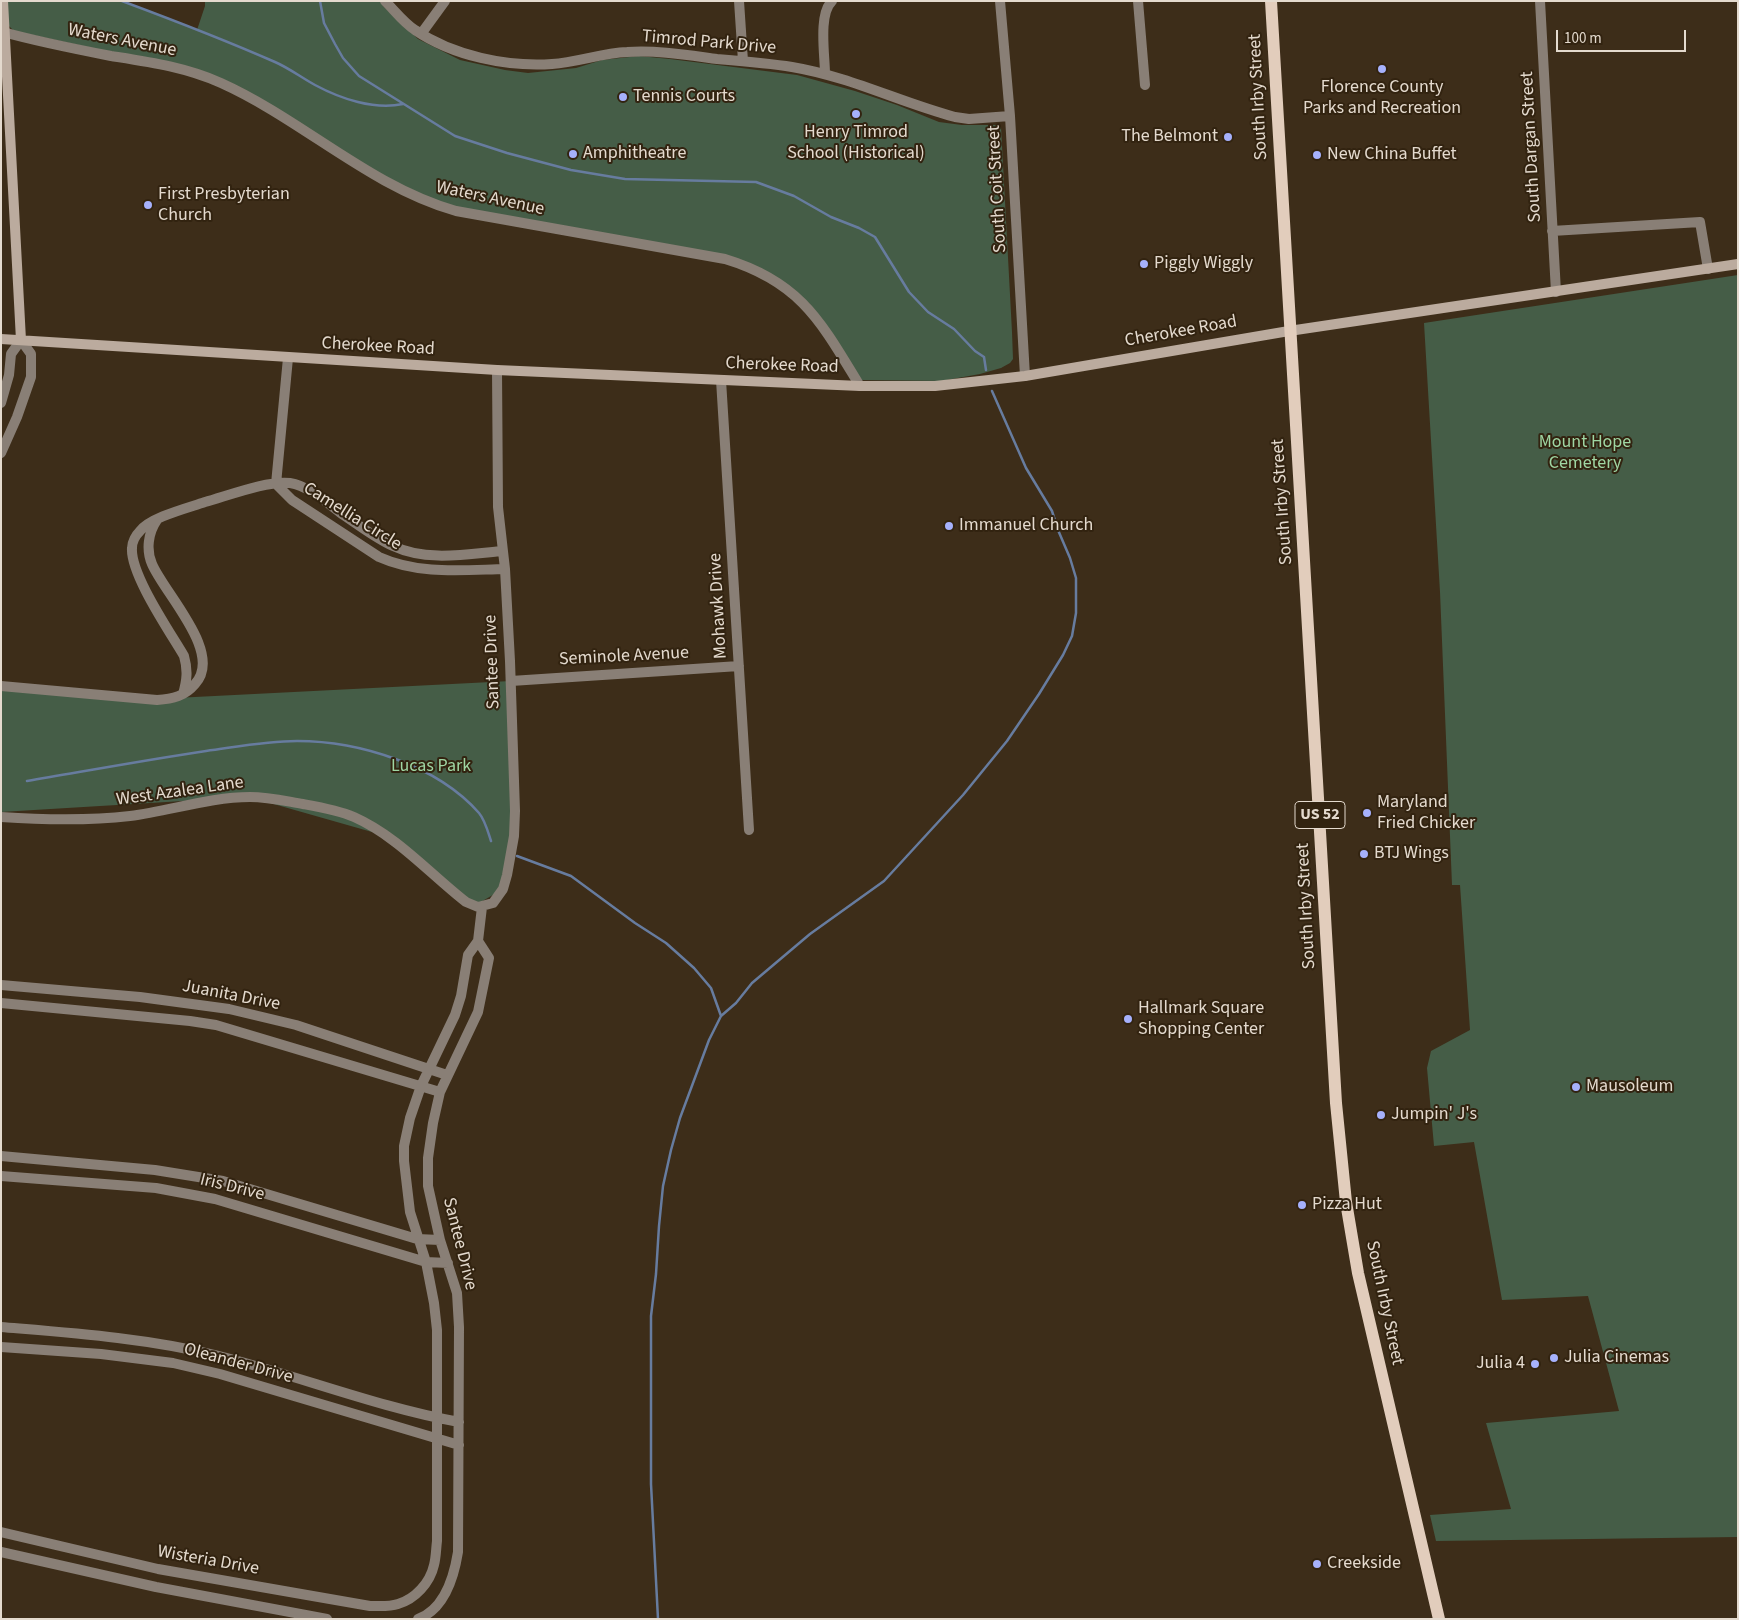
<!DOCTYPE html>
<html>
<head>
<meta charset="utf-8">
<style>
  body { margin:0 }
  #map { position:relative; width:1739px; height:1620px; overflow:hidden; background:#3d2d19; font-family:"Source Sans 3",sans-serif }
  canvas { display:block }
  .frame { position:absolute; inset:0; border:2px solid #e4dace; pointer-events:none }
  .scale { position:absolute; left:1556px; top:30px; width:130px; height:22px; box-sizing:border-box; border:2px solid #e4dace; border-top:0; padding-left:6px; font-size:15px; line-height:18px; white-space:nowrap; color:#e4dace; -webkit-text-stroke:4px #322310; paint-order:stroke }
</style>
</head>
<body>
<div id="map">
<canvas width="1739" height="1620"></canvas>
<div class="frame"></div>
<div class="scale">100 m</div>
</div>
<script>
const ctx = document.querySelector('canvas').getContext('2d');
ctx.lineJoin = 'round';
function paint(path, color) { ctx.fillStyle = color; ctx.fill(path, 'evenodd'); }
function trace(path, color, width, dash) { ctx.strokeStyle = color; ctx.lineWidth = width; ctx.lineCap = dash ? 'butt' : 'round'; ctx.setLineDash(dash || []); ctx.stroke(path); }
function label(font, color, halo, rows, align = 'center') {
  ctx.font = font + ' "Source Sans 3",sans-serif'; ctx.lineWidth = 4; ctx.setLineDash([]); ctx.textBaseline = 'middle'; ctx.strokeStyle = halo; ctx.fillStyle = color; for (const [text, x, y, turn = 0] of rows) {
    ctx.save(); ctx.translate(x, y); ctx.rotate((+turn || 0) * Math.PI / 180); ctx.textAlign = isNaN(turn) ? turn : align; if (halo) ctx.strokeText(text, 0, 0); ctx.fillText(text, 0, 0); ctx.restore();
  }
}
paint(new Path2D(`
  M5,1H121L197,30L205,6V1H380L383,6L418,39L460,60L505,70L528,73L576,68L602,60L639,56L670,59L797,75L855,91L897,105L939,122L962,125H998L1001,127L1012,332L1013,359L1010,363L1001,368L980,374L941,381L859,380L809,303L745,263L469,212L430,200L383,178L267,103L143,59L14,31L7,24Z
  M1738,275V1537L1436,1541L1430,1515L1511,1509L1486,1423L1619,1411L1588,1296L1502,1300L1474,1142L1434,1146L1427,1068L1431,1051L1470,1030L1460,885H1452L1440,592L1424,323Z
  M511,681L515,811L503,889L474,906L386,836L249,797L1,812V686L175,698Z`), '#455d47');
trace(new Path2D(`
  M122,1C173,20 225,40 275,62C289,68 302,78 315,85C341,99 374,110 403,104
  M320,1L324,23L335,44L343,58L359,76L455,136L507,153L571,170L625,179L756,182L794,196L831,217L859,228L875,237L909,292L928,312L954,329L975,351L984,357L986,370
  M27,781C86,771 146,760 206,751C236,747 266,741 297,741C359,741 437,765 479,813C485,820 488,832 491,841
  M517,856L571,876L635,923L666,943L694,968L711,988L721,1016
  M658,1619L651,1484V1316L656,1274L659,1226L663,1186L671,1150L680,1118L709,1040L721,1016L736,1003L752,983L810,934L884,881L963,795L1007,741L1039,694L1063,655L1072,636L1076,613V578L1070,558L1058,530L1052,511L1026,468L992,391`), '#677c9f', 2.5);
trace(new Path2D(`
  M385,1C395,11 404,23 415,30C453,56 507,67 552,64C578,62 602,53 627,52C657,50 687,55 717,59C742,61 768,63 792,67C851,77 899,102 955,117L969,119L1010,116
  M739,1L743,61
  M1000,1L1010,116L1025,376
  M1138,1L1145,85
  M1540,1L1556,292
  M3,32C39,42 75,49 111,56C149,62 185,67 221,83C303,120 369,186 456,211L725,259C801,282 821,322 860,386
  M421,34L445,1
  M825,74C825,56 818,14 832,1
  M1552,231L1700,222L1708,269
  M721,380L749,830
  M1,403L9,375L11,354L21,340L31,354V377L17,417L1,453
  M276,484L292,500L379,557C419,575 462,570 505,569
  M276,484L288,358
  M511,681L739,666
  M1,686L157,700C173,699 185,696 195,684C224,653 164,593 152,564C146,550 148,533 157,520
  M183,694C187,680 188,670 184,656C170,632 130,574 132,548C132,542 136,535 140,531C151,517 188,508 205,502C227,496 268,480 290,483C309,486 327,503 342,514C359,525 375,538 393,546C427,562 467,554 502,551
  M1,817C45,820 87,821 130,816C170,811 210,797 250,797C268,797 285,801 303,804C320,807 338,810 354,817C397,836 430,874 466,902L478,907L493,903L503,889L507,875L514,836L515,811L510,661L505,569L498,507L497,370
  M1,985L140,997L229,1009L296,1025L447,1075
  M1,1003L190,1021L216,1025L440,1092
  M1,1156L155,1170L223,1181L417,1239L440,1240
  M1,1176L156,1188L215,1199L426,1262L448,1263
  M1,1327C72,1333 145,1338 215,1355C297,1375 376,1407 459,1422
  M1,1347L101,1354L173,1363L220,1374L459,1445
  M1,1532L158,1569L370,1606C379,1606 389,1607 398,1604C415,1599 430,1583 434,1565C436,1558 436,1549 437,1541V1330L434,1303L426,1262L410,1212L404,1161V1146L410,1118L421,1086L455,1015L461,996L468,955L478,941L482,907
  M1,1552L156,1587L327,1619
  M418,1619C445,1609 454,1577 458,1552L459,1327L457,1293L440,1240L428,1186V1158L433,1123L440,1092L478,1012L489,958L478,941`), '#897f76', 10);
trace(new Path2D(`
  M3,1L21,340
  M1,339L497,370L860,386H935L1025,376L1289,331L1738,264`), '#bbab9e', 10);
trace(new Path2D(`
  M1271,1L1336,1103L1346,1202L1358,1273L1439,1619`), '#e2cdbc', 12);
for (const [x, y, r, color] of [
  [1382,69,5,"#a6b1fc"],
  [623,97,5,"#a6b1fc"],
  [856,114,5,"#a6b1fc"],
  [1228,137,5,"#a6b1fc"],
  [573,154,5,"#a6b1fc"],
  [1317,155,5,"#a6b1fc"],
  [148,205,5,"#a6b1fc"],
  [1144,264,5,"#a6b1fc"],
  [949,526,5,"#a6b1fc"],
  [1367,813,5,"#a6b1fc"],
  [1364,854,5,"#a6b1fc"],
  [1128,1019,5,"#a6b1fc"],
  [1576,1087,5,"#a6b1fc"],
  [1381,1115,5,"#a6b1fc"],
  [1302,1205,5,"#a6b1fc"],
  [1554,1358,5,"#a6b1fc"],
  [1535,1364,5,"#a6b1fc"],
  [1317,1564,5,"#a6b1fc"]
]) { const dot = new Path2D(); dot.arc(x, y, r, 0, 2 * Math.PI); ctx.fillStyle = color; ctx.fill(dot); trace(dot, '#322310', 2); }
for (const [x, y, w] of [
  [1320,815,50]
]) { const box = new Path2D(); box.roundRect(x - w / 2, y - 13.5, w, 27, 4); ctx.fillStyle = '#322310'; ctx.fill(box); trace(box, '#e4dace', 1); }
label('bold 16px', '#e4dace', null, [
  ["US 52",1320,815]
]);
label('18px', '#e4dace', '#322310', [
  ["Waters Avenue",122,41,11],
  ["Timrod Park Drive",709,43,5],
  ["South Irby Street",1259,97,-93],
  ["South Dargan Street",1532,147,-93],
  ["South Coit Street",998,189,-93],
  ["Waters Avenue",490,199,12],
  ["Cherokee Road",1181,332,-10],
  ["Cherokee Road",378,347,3],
  ["Cherokee Road",782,366,2],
  ["South Irby Street",1283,502,-94],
  ["Camellia Circle",352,517,32],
  ["Mohawk Drive",719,606,-93],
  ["Seminole Avenue",624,657,-3],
  ["Santee Drive",493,662,-92],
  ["West Azalea Lane",180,792,-8],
  ["South Irby Street",1307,906,-93],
  ["Juanita Drive",231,996,11],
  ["Iris Drive",232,1188,14],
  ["Santee Drive",459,1244,76],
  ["South Irby Street",1384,1303,78],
  ["Oleander Drive",238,1364,15],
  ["Wisteria Drive",208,1561,10]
]);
label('18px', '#e4dace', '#322310', [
  ["Florence County",1382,88,"center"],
  ["Parks and Recreation",1382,109,"center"],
  ["Tennis Courts",633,97],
  ["Henry Timrod",856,133,"center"],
  ["School (Historical)",856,154,"center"],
  ["The Belmont",1218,137,"right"],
  ["Amphitheatre",583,154],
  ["New China Buffet",1327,155],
  ["First Presbyterian",158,195],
  ["Church",158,216],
  ["Piggly Wiggly",1154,264],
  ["Immanuel Church",959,526],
  ["Maryland",1377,803],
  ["Fried Chicker",1377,824],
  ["BTJ Wings",1374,854],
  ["Hallmark Square",1138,1009],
  ["Shopping Center",1138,1030],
  ["Mausoleum",1586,1087],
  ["Jumpin' J's",1391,1115],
  ["Pizza Hut",1312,1205],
  ["Julia Cinemas",1564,1358],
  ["Julia 4",1525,1364,"right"],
  ["Creekside",1327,1564]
], 'left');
label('18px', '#9fd6a3', '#322310', [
  ["Mount Hope",1585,443],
  ["Cemetery",1585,464],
  ["Lucas Park",431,767]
]);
</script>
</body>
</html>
